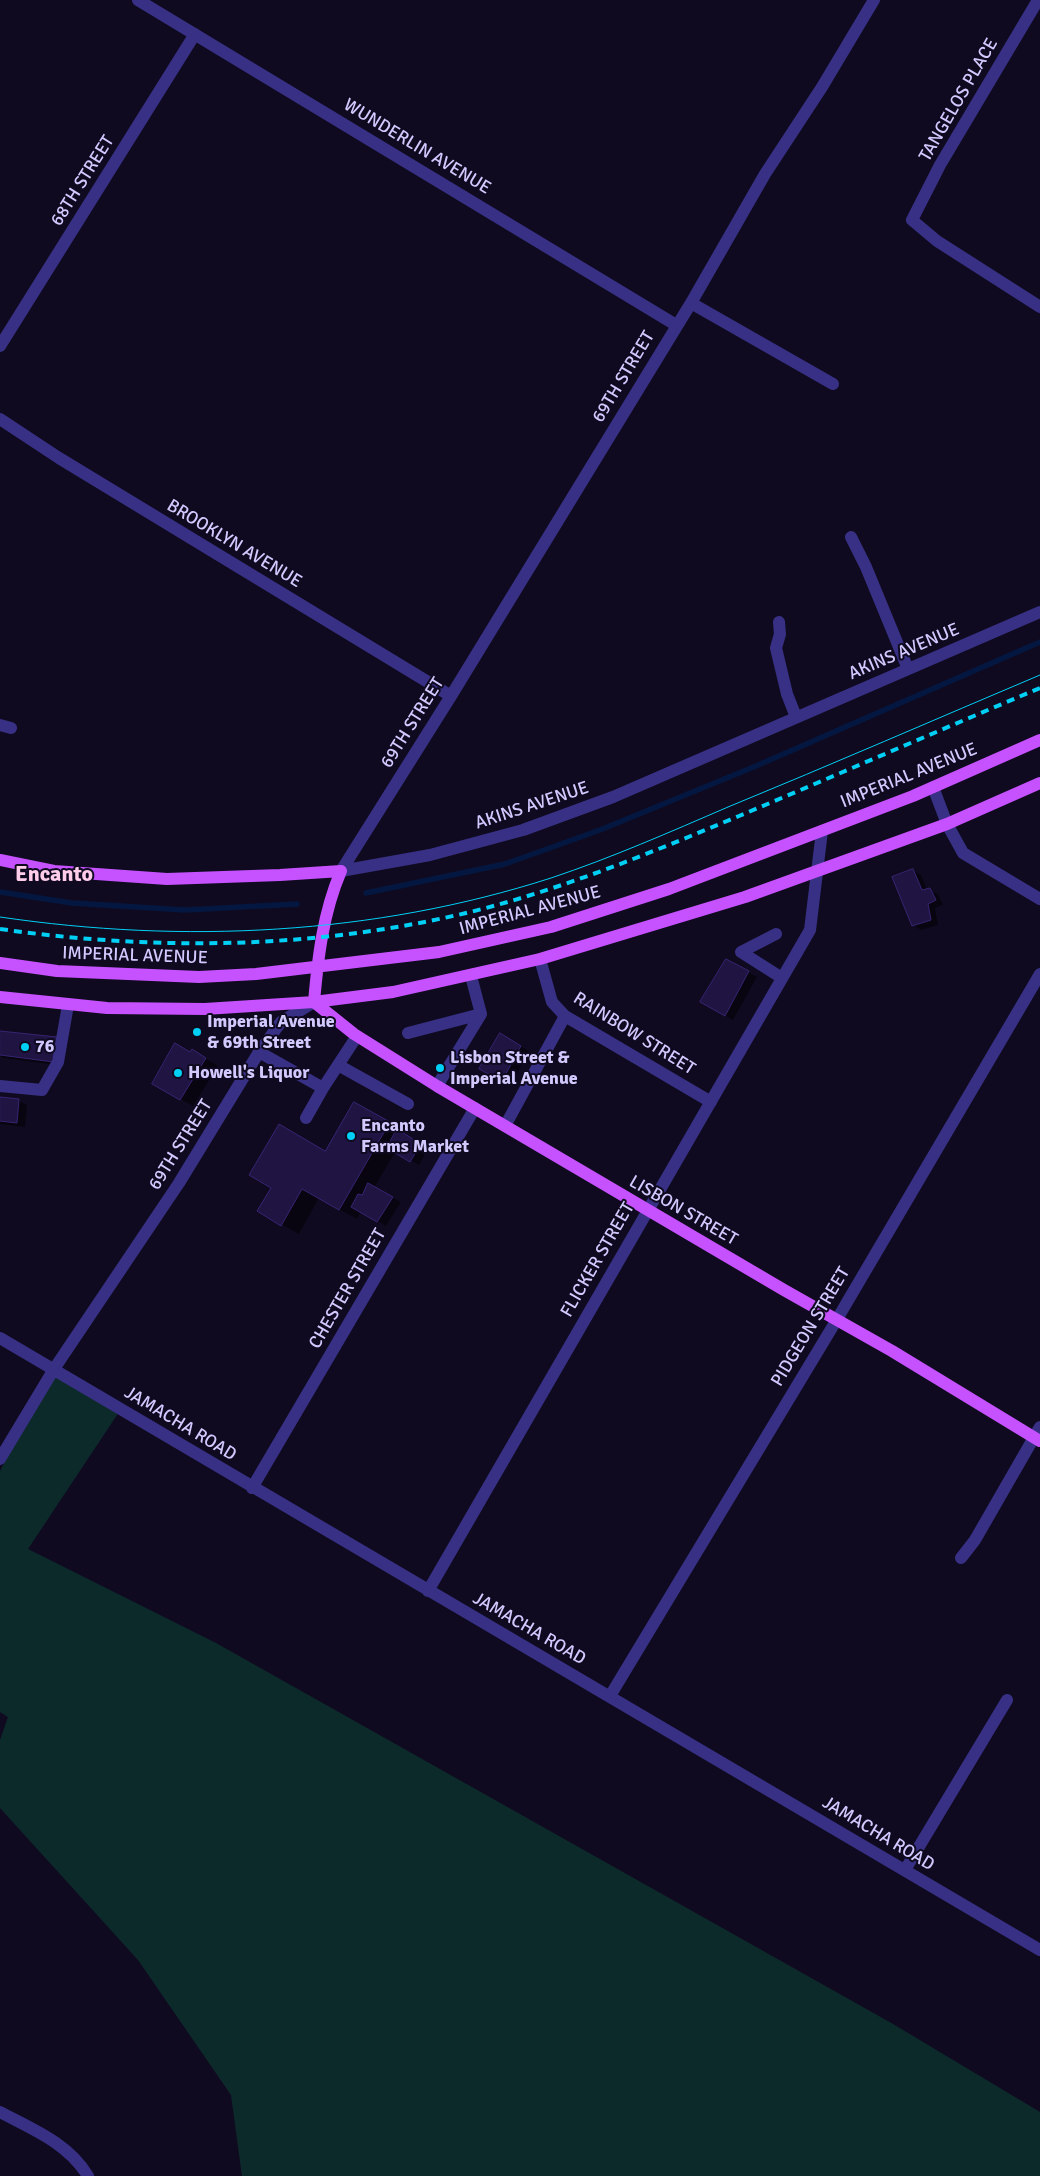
<!DOCTYPE html>
<html>
<head>
<meta charset="utf-8">
<style>
  body { margin:0 }
  canvas { display:block; background:#0f0a20 }
</style>
</head>
<body>
<canvas width="1040" height="2176"></canvas>
<script>
const ctx = document.querySelector('canvas').getContext('2d');
ctx.lineJoin = 'round';
function paint(path, color) { ctx.fillStyle = color; ctx.fill(path, 'evenodd'); }
function trace(path, color, width, dash) { ctx.strokeStyle = color; ctx.lineWidth = width; ctx.lineCap = dash ? 'butt' : 'round'; ctx.setLineDash(dash || []); ctx.stroke(path); }
function label(font, color, halo, rows, align = 'center') {
  ctx.font = font + ' Signika,sans-serif'; ctx.lineWidth = 4; ctx.setLineDash([]); ctx.textBaseline = 'middle'; ctx.strokeStyle = halo; ctx.fillStyle = color; for (const [text, x, y, turn = 0] of rows) {
    ctx.save(); ctx.translate(x, y); ctx.rotate((+turn || 0) * Math.PI / 180); ctx.textAlign = isNaN(turn) ? turn : align; if (halo) ctx.strokeText(text, 0, 0); ctx.fillText(text, 0, 0); ctx.restore();
  }
}
paint(new Path2D(`
  M54,1369L121,1409L28,1549L216,1643L893,2024L1040,2112V2176H242L231,2095L138,1960L0,1808V1740L8,1717L0,1712V1471Z`), '#0d2a2b');
paint(new Path2D(`
  M913,871L921,875L927,890L938,894L943,905L935,908L938,925L921,930L913,925Z
  M726,960L757,977L733,1020L701,1002Z
  M0,1032L62,1066L4,1058L0,1056Z
  M501,1035L529,1051L511,1085L481,1068Z
  M205,1058L218,1066L193,1106L154,1084Z
  M0,1098L19,1101L27,1105L25,1127L0,1124Z
  M354,1104L406,1133L405,1135L428,1149L419,1165L396,1151L374,1188L401,1202L386,1226L361,1211L357,1219L319,1198L299,1234L258,1211L326,1153Z`), '#0007');
trace(new Path2D(`
  M0,892L72,903L185,910L297,904
  M366,893L505,864L600,830L756,766L1040,642`), '#041740', 5.5);
const building = new Path2D(`
  M913,869L922,890L930,888L936,900L928,904L931,920L912,926L892,877Z
  M726,959L749,971L725,1016L700,1002Z
  M0,1031L57,1037L54,1062L0,1055Z
  M500,1033L521,1046L502,1081L479,1069Z
  M175,1043L190,1052L192,1049L206,1058L180,1100L152,1084Z
  M0,1097L19,1099L17,1123L0,1121Z
  M354,1102L390,1122L339,1210L302,1189L281,1226L257,1211L271,1188L249,1175L279,1124L325,1151Z
  M397,1129L421,1144L410,1162L387,1148Z
  M368,1183L393,1197L377,1222L351,1207L358,1194L362,1195Z`);
paint(building, '#201443');
trace(building, '#372472', 1);
trace(new Path2D(`
  M138,0L676,325
  M1038,0L940,165L912,220L937,241L1040,307
  M691,303L833,384
  M0,346L195,34
  M0,419L59,458L451,696
  M851,537L866,567L908,669
  M779,622L780,634L776,648L787,694L796,717
  M0,725L11,728
  M933,787L947,824L963,853L1040,899
  M341,871L451,696L691,303L765,174L822,87L874,0
  M341,871L430,855L523,830L613,797L1040,612
  M776,934L741,952L782,978
  M540,959L552,1002L565,1016L711,1102
  M408,1033L481,1014
  M259,1052L323,1088L357,1036
  M338,1065L408,1104
  M0,1086L42,1090L58,1062L68,1005
  M437,1086L481,1014L471,976
  M306,1118L323,1088
  M505,1126L565,1016
  M0,1338L1040,1950
  M0,1459L54,1369L179,1183L259,1052L281,1022L314,1002
  M252,1488L475,1108
  M961,1558L975,1540L1040,1427
  M428,1591L810,930L822,831
  M610,1696L836,1321L1040,974
  M905,1870L1007,1700
  M0,2112C32,2129 68,2143 88,2176`), '#373084', 12);
trace(new Path2D(`
  M0,860L54,871L167,879L280,875L341,871C323,913 318,957 314,1002
  M0,963L57,971L199,977L256,974L439,952L551,927L669,889L913,796L1040,740
  M0,997L107,1008L205,1009L314,1002L393,992L540,959L745,897L947,824L1040,783
  M314,1002L354,1034L437,1086L784,1290L892,1351L1040,1441`), '#c651ff', 12);
trace(new Path2D(`
  M0,917C183,944 374,935 551,878C611,858 670,832 728,807C833,764 936,719 1040,675`), '#00d0f5', 1);
trace(new Path2D(`
  M0,929C155,951 314,949 466,913C561,890 650,853 739,816C839,774 940,730 1040,688`), '#00d0f5', 4, [8, 6]);
for (const [x, y, r, color] of [
  [197,1032,5,"#00d0f5"],
  [25,1047,5,"#00d0f5"],
  [440,1068,5,"#00d0f5"],
  [178,1073,5,"#00d0f5"],
  [351,1136,5,"#00d0f5"]
]) { const dot = new Path2D(); dot.arc(x, y, r, 0, 2 * Math.PI); ctx.fillStyle = color; ctx.fill(dot); trace(dot, '#0f0a20', 2); }
label('18px', '#d2caff', '#0f0a20', [
  ["TANGELOS PLACE",959,100,-60],
  ["WUNDERLIN AVENUE",417,147,31],
  ["68TH STREET",83,181,-58],
  ["69TH STREET",624,377,-59],
  ["BROOKLYN AVENUE",234,544,31],
  ["AKINS AVENUE",904,652,-23],
  ["69TH STREET",413,723,-58],
  ["IMPERIAL AVENUE",909,776,-22],
  ["AKINS AVENUE",532,806,-18],
  ["IMPERIAL AVENUE",530,911,-15],
  ["IMPERIAL AVENUE",135,956,2],
  ["RAINBOW STREET",634,1034,32],
  ["69TH STREET",181,1145,-58],
  ["LISBON STREET",683,1211,30],
  ["FLICKER STREET",598,1260,-60],
  ["CHESTER STREET",348,1289,-60],
  ["PIDGEON STREET",811,1327,-59],
  ["JAMACHA ROAD",180,1424,31],
  ["JAMACHA ROAD",529,1629,30],
  ["JAMACHA ROAD",878,1834,31]
]);
label('bold 18px', '#d2caff', '#0f0a20', [
  ["Imperial Avenue",207,1022],
  ["& 69th Street",207,1043],
  ["76",35,1047],
  ["Lisbon Street &",450,1058],
  ["Imperial Avenue",450,1079],
  ["Howell's Liquor",188,1073],
  ["Encanto",361,1126],
  ["Farms Market",361,1147]
], 'left');
label('bold 22px', '#ffccea', '#0f0a20', [
  ["Encanto",54,875]
]);
</script>
</body>
</html>
